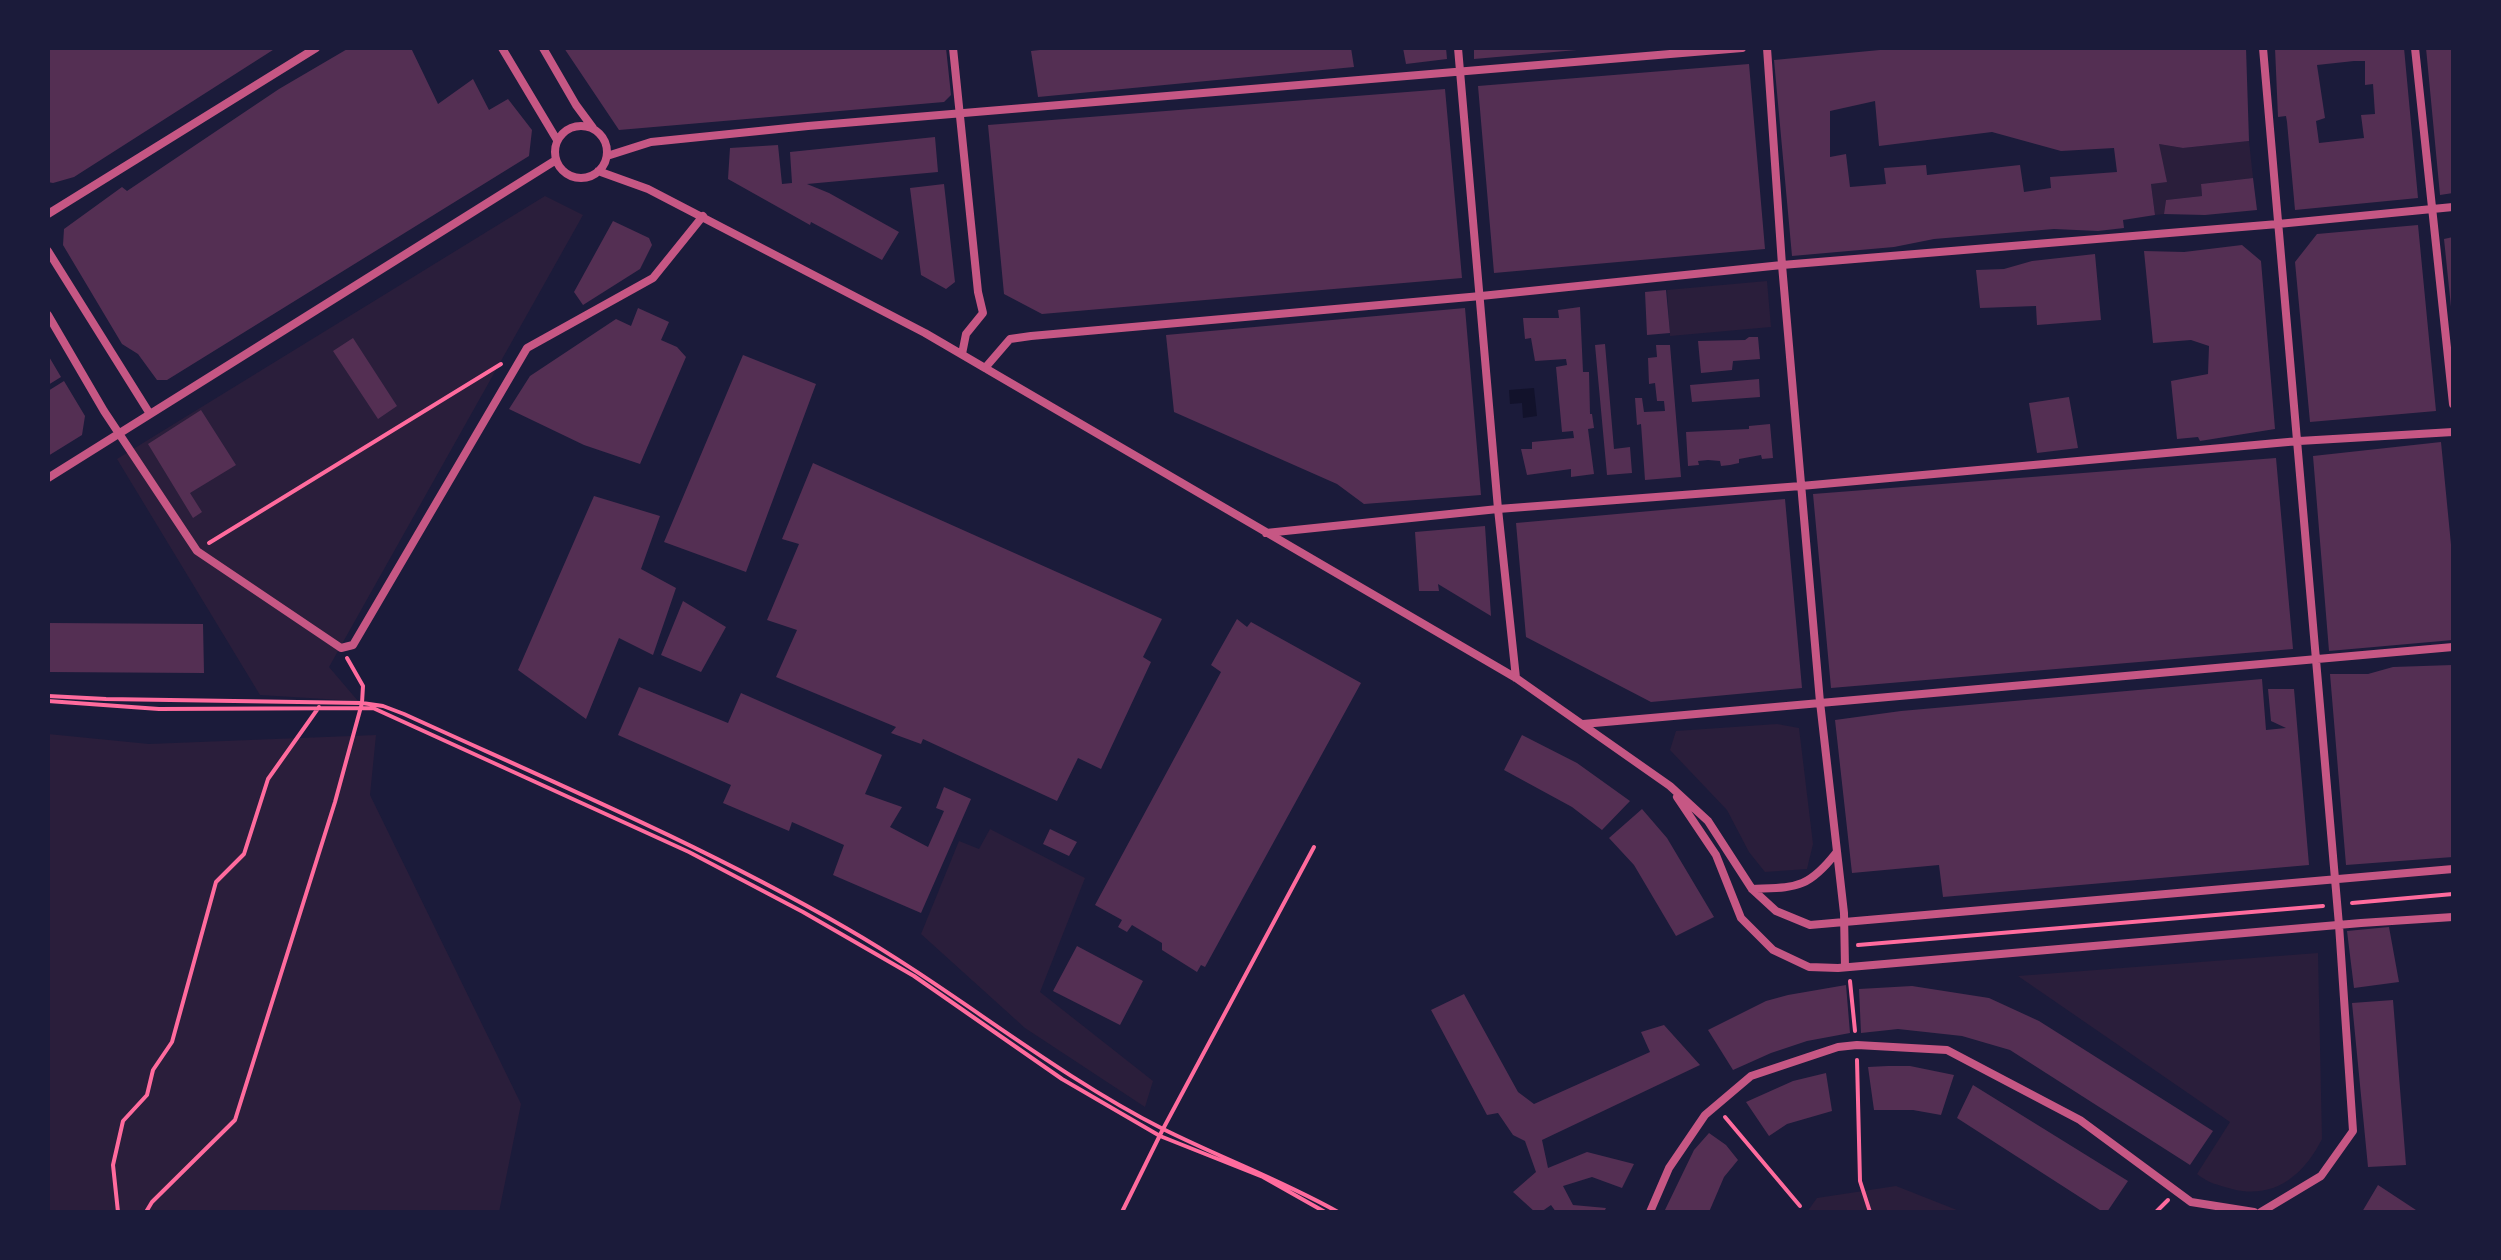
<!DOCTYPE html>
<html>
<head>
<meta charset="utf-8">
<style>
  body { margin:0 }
  #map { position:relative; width:2501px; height:1260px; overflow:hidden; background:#1b1b3a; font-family:Karla,sans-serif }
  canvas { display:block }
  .frame { position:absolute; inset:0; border:50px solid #1b1b3a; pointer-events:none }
</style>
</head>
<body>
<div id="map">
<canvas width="2501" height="1260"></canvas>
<div class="frame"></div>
</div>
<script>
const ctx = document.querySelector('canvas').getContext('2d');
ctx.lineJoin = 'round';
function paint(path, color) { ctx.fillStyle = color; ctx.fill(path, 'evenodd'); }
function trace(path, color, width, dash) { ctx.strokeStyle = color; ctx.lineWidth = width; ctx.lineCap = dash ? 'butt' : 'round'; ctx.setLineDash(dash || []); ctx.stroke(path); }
paint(new Path2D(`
  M2249,141L2253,178L2201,184L2202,196L2166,200L2164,214L2155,215L2151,184L2159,144L2183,148Z
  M545,196L583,215L329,667L358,701L260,695L117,459Z
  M1767,281L1771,327L1670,336L1667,290Z
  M1777,724L1799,728L1813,844L1807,869L1765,872L1749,852L1727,810L1670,750L1676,731Z
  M48,734L149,744L376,735L370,795L521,1104L499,1212H48Z
  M990,829L1085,878L1040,992L1153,1081L1145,1107L1025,1028L921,934L959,841L979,849Z
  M2318,953L2322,1139C2304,1175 2274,1200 2232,1189C2218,1185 2208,1183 2197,1174L2230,1122L2018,976Z
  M1896,1186L1962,1212H1807L1817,1198Z`), '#2a1e3b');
paint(new Path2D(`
  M1534,388L1537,416L1523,418L1522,403L1510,404L1509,390Z`), '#12122b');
paint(new Path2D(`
  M48,48H276L74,177L53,183L48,182Z
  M349,48H411L438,104L473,79L489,110L508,99L532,130L529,156L167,380H157L138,354L122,344L63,245L64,229L122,187L127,191L279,89Z
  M564,48H946L951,95L944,102L619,130Z
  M1057,48H1351L1354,67L1038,97L1031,51Z
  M1403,48H1446L1447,59L1406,64Z
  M1474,48H1577V50L1474,59Z
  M1901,48H2246L2249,141L2183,148L2159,144L2167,182L2151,184L2155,215L2123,220L2124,228L2098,231L2054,229L1934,239L1894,247L1792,256L1774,60ZM1875,101L1879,146L1992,132L2061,151L2114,148L2117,172L2050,177L2051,188L2024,192L2020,165L1927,175L1926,165L1884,168L1886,184L1850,187L1846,154L1830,157V111Z
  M2275,48H2404L2418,198L2295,210L2287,122L2286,116L2278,117ZM2354,61H2365V85L2373,84L2375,114L2361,115L2364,138L2319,143L2316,121L2325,118L2317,65Z
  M2426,48H2453V193L2440,195Z
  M1749,64L1765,249L1494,273L1478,86Z
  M1445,89L1462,278L1042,314L1004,294L988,125Z
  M935,137L938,172L807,184L829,193L899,232L882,260L811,222L810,225L728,179L730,148L778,145L782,184L792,183L790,152Z
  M2253,178L2257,210L2205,215L2164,214L2166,200L2202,196L2201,184Z
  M944,184L955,282L946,289L921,275L910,188Z
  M613,221L649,238L652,245L640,269L583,305L574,292Z
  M2418,225L2436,411L2310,422L2295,262L2317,234Z
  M2453,237V307H2451L2444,239Z
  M2242,245L2261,261L2275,429L2200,441L2198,437L2177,439L2171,381L2208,374L2209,346L2191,340L2153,343L2144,251L2184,252Z
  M2095,254L2101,320L2037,325L2036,306L1980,308L1976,270L2004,269L2032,261Z
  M1666,290L1670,333L1647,335L1645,292Z
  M1580,307L1583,372H1589L1590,414H1592L1594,428L1588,429L1594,474L1571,477V469L1527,475L1521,449H1532V442L1574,438L1573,431L1562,432L1556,367L1567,365L1566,359L1535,361L1531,338L1525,339L1523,318H1559L1558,310Z
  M638,308L669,322L661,340L677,347L686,357L640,464L584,445L509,409L530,376L616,319L631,326Z
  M1465,308L1481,495L1364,504L1337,484L1174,412L1166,335Z
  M1749,337H1758L1760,359L1733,361L1732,370L1701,373L1698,341L1745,340Z
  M353,338L397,406L378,419L333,351Z
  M1605,344L1614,449L1630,447L1632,473L1607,475L1595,345Z
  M1656,345H1670L1681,477L1645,480L1641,424L1637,425L1635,398H1642L1644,412L1665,411L1664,401H1657L1655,383L1649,384L1648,358L1657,357Z
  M48,355L61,377L48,385Z
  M743,355L816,384L746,572L664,542Z
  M1759,379L1760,397L1692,402L1690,385Z
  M64,381L85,416L82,435L48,456V391Z
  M2069,397L2078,448L2037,453L2029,403Z
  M201,410L236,465L190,493L202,512L193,518L148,444Z
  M1770,424L1773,458L1762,459L1761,455L1739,459V463L1730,465L1721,466L1720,461L1708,460L1698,461L1699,465L1688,466L1686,432L1749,429V426Z
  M2441,442L2453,565V640L2329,651L2313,456Z
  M2276,458L2293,649L1831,688L1813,494Z
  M813,463L1162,619L1143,657L1151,662L1101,769L1078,758L1057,801L923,739L921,744L891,733L896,727L776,677L797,630L767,620L799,544L782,539Z
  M594,496L660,516L641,569L676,588L653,655L619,638L586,719L518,670Z
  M1785,499L1802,688L1651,702L1526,637L1516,523Z
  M1485,526L1491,616L1438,584L1439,591H1419L1415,532Z
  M683,601L726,627L701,672L661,655Z
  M1237,619L1247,627L1251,622L1361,683L1205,967L1201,965L1197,972L1162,950V943L1132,925L1127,932L1118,927L1122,920L1095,905L1221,672L1211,665Z
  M48,623L203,624L204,673L48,672Z
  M2453,665V857L2346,865L2330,674H2368L2393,667Z
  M2262,679L2266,730L2286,728L2271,721L2268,689H2294L2309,865L1943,897L1939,865L1852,873L1835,720L1901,711Z
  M639,687L728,723L741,693L882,755L865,794L902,807L890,827L928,847L944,811L936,808L944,787L971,799L921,913L833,875L844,845L792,822L789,831L723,803L731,785L618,735Z
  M1522,735L1577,763L1630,801L1602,830L1572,807L1504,770Z
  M1642,809L1667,838L1714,917L1676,936L1634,865L1609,838Z
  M1050,829L1077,842L1069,856L1043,844Z
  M2389,927L2399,982L2354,988L2347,931Z
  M1077,946L1143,981L1120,1025L1053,991Z
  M1846,985L1850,1033L1807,1041L1771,1053L1733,1070L1708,1030L1766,1001L1788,995Z
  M1912,986L1989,998L2039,1021L2213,1131L2190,1165L2010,1050L1962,1036L1898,1029L1861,1033L1859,989Z
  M1464,994L1518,1092L1534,1104L1650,1052L1641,1032L1664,1025L1700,1065L1542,1140L1548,1168L1587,1152L1634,1164L1622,1188L1592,1177L1563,1186L1573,1205L1606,1208L1604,1212H1556L1551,1205L1541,1212H1535L1513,1192L1536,1172L1525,1141L1513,1135L1498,1113L1487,1115L1431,1010Z
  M2393,1000L2406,1165L2368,1167L2352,1003Z
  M1888,1066H1910L1954,1075L1941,1115L1913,1110H1874L1868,1067Z
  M1826,1073L1832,1111L1787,1124L1769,1136L1746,1102L1793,1081Z
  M1973,1085L2128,1181L2107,1212H2103L1957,1118Z
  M1709,1133L1726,1145L1738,1160L1724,1177L1709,1212H1664L1694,1150Z
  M2378,1185L2419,1212H2362Z`), '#542f53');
trace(new Path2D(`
  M209,543L501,364
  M48,696L106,699L362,703L383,706L404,714C553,782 704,846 846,928C954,990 1051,1072 1163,1129C1221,1158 1281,1180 1338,1212
  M48,701L159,709L373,708L689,852L803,912L914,976L1062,1079L1160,1136L1263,1177L1325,1212
  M2352,903L2453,894
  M1858,945L2323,906
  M1850,981L1855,1031
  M1857,1060L1860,1181L1870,1212
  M1725,1117L1800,1206
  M118,1212L113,1165L123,1121L147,1095L153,1070L172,1042L216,882L244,854L268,779L319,707
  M146,1212L152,1202L235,1120L335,802L362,703L363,686L347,658
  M1122,1212L1163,1129L1314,847
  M2156,1212L2168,1200`), '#ff6b9d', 4);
trace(new Path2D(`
  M502,48L557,140
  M543,48L576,105L593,128
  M953,48L978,292L983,313L966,334L962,354
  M1458,48L1498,509L1516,678
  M1767,48L1782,265L1820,702L1844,913L1845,967
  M2415,48L2453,404
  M555 152a26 26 0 1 1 52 0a26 26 0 1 1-52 0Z
  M607,156L651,142L808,126L1742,48
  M598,171L648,189L925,333L1516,678L1670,786L1708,821L1752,889L1776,911L1810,925L2453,869
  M48,214L316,48
  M48,251L150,414
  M48,315L104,411L197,551L341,648L353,645L527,348L653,278L703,216
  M985,368L1010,339L1031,336L1481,296L1782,265L2278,224L2453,207
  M48,478L556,160
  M1266,533L1498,509L1801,486L2299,441L2453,432
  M1583,724L2453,647
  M1677,797L1716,855L1741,918L1773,950L1809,967L1838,968L2361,923L2453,917
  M1752,889C1795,887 1807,890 1836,853
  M1650,1212L1669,1168L1705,1115L1751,1076L1838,1047L1857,1045L1947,1050L2080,1120L2191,1202L2254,1212
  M2261,1212L2321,1176L2353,1131L2339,925L2263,48`), '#c65784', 8);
</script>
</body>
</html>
